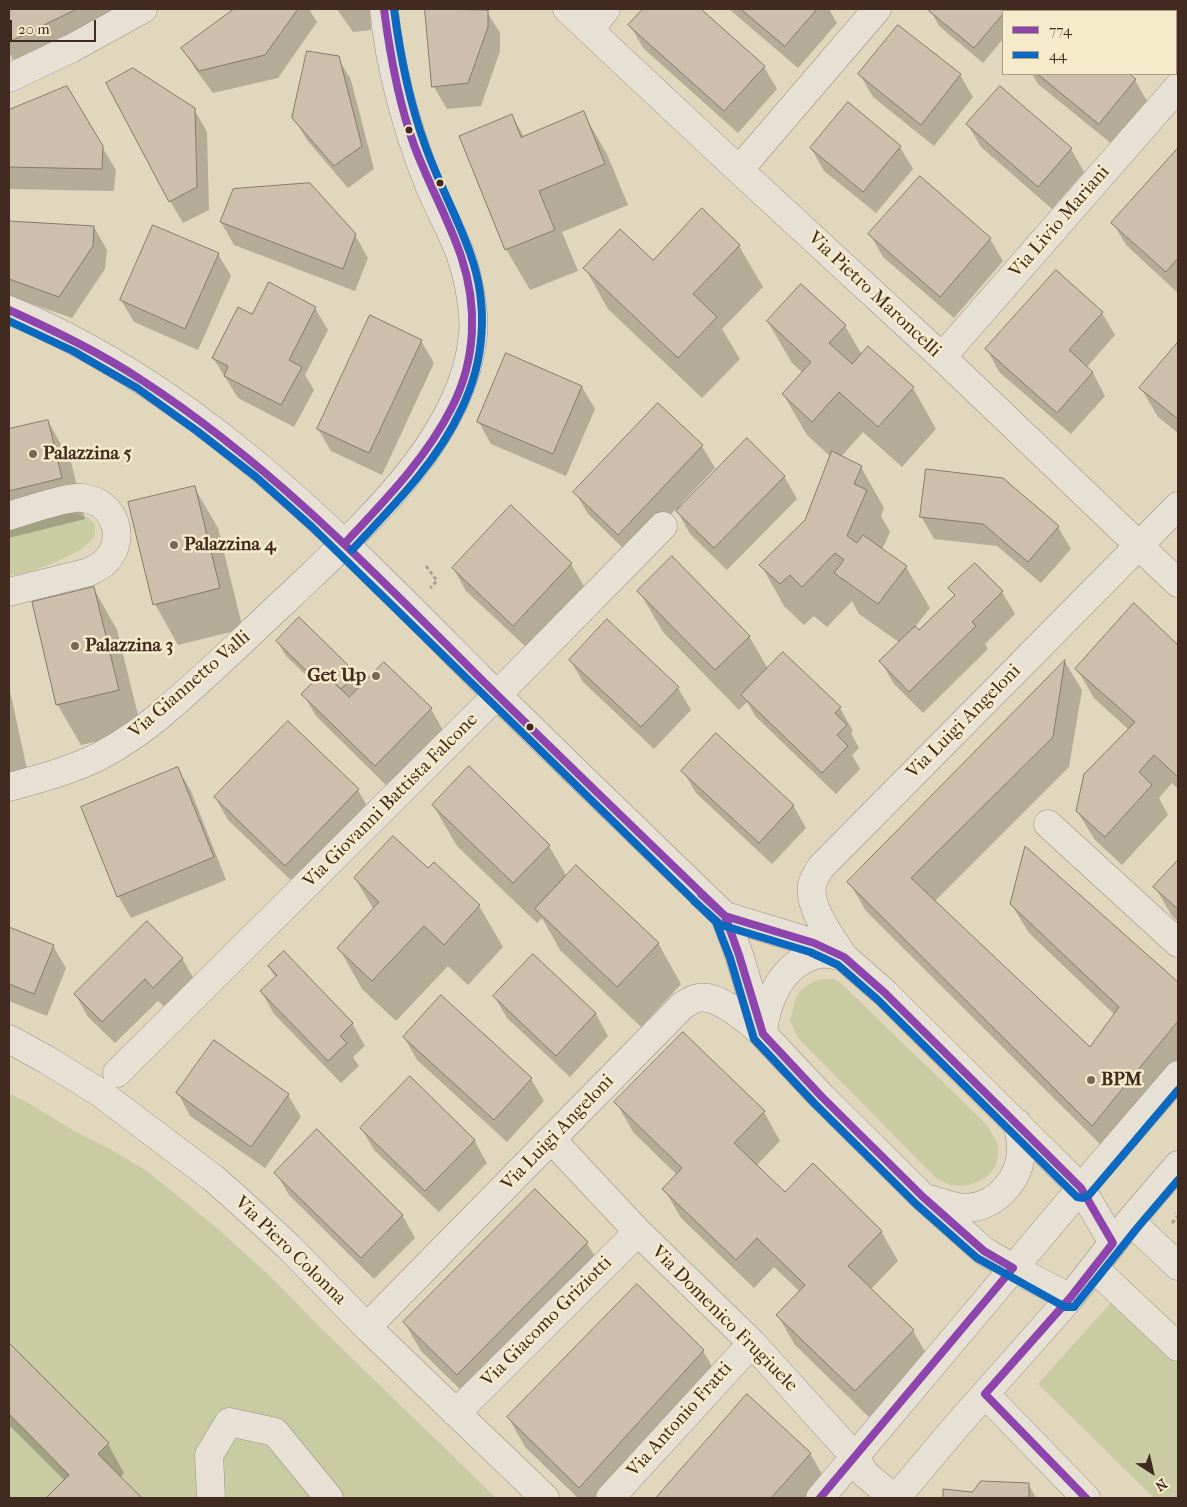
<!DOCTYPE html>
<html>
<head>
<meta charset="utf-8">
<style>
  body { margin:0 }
  #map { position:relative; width:1187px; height:1507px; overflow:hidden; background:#e1d7bd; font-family:"IM FELL French Canon",serif }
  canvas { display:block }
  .frame { position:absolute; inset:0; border:10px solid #412a20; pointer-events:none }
  .legend { position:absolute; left:1002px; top:10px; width:175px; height:65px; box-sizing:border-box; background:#f5eaca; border:1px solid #ad9d86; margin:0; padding:6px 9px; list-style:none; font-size:15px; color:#412a20 }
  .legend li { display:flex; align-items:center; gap:10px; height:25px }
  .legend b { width:25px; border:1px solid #ad9d86 }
  .north { position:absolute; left:1127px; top:1447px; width:50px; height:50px; -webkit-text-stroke:4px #f5eaca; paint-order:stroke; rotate:145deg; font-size:14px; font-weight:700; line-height:20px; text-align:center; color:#412a20 }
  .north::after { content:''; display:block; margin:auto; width:18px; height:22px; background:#412a20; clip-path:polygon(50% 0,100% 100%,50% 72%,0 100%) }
  .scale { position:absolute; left:10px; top:20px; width:86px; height:22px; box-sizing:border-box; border:2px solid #412a20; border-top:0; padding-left:6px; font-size:15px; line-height:18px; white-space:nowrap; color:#412a20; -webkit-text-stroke:4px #f5eaca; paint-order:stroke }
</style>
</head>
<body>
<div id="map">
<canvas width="1187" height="1507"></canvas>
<div class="frame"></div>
<ul class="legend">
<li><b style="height:6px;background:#8e44ad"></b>774</li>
<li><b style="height:6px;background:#0c69bf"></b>44</li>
</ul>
<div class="north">N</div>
<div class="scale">20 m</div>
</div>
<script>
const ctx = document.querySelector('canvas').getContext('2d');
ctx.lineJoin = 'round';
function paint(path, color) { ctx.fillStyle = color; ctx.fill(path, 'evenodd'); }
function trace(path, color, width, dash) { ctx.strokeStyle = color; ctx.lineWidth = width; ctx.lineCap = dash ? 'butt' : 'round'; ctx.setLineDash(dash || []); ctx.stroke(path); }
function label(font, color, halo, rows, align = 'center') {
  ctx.font = font + ' "IM FELL French Canon",serif'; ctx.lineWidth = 5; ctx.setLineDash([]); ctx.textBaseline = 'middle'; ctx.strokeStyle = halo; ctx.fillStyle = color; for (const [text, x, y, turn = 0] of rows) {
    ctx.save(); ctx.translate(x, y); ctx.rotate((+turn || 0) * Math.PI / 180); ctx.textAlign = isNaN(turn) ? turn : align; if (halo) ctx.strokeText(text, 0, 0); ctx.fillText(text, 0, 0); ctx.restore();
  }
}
paint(new Path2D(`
  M72,513L87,517L95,524V535C92,539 88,544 84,547C69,558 30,574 11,575L9,571V529L54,514Z
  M822,979H834L843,985L985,1123C990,1130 997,1140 998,1148C1001,1177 970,1192 945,1183C941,1181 936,1177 932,1174L798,1038L790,1020L796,998L802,989L813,982Z
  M9,1093L30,1104L76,1132L110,1149L147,1171L218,1229L270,1276L322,1329L496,1498H9Z
  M1114,1299L1178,1361V1498H1154L1038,1384Z`), '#c9cba3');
paint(new Path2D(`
  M9,9H117L17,67L9,52Z
  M236,9H309L317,22L278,78L213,93L196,70L183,48Z
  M337,9H370L371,30L353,32Z
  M426,9H485L500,33V51L481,106L447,109L434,87Z
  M645,9H700L764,67L777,89L738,133L643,48L630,25Z
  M729,9H829L837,23L798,68Z
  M933,9H1010L1011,11H1003V39L983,63L939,26L931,11Z
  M1094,9H1178V65L1176,68V11H1095Z
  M338,58L351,80L374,169L348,188L307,140L294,118Z
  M1032,74H1127L1135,80L1148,103L1113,145L1038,84Z
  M860,75H960L973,97L934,146L873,97Z
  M66,87L116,170L114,191L9,189V111Z
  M1000,87L1071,149L1084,172L1052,209L981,147L968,125Z
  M194,109L207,132L209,210L183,223L170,201Z
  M583,113L607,154L628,205L562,232L578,271L530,290L506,249L512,116L524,137Z
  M900,147L913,169L876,213L824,171L811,148Z
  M1178,150V293L1126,245L1113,223Z
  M920,178L990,239L1003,261L954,318L883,257L870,234Z
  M9,222L94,227L107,250L105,269L72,318L9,296Z
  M221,222L355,235L368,258L355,291L234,245Z
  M739,246L763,287L722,329L740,359L702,398L608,309L585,268L653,262Z
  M218,254L231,276L198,350L134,322L121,300Z
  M1056,271L1102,313L1115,335L1086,368L1093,373L1105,396L1071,434L999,372L987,349Z
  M315,308L328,330L305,375L314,390L294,427L238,398L213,358L253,316Z
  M768,322L845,326L862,355L913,388L936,429L902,467L863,432L841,457L861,467L884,508L881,516L890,532L882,550L906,567L930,608L915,627L919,631L955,597L950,588L1002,592L1015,614L985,644L988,649L923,713L894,684L881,662L900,643L859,614L852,601L827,627L814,616L804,625L784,606L761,565L806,521L831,457L807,435L783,394L803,373L792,363Z
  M421,341L434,363L382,475L331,451L318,429Z
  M1178,344V433L1158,417L1141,388Z
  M506,355L582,387L595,409L566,476L491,444L478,421Z
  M659,405L702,446L715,468L680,505L682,507L784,476L797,499L727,570L690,534L676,509L631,556L588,514L575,492Z
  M48,421L71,462L85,519L9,538V430Z
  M194,487L218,528L243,629L178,645L155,604Z
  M921,516L1058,527L1071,549L1041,583L997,546L934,539Z
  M571,564L584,586L526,647L466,591L453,568Z
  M94,589L117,630L142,731L81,745L57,704Z
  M639,591L749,636L768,669L783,653L840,708L853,731L851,733L859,748L852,755L860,769L836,794L756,717L747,702L739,710L663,632Z
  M1134,605L1178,646V789L1172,783L1159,798L1168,815L1122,865L1095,840L1077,811L1129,730L1094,698L1077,669Z
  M277,641L356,674L362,685L431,709L444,732L389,788L316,716L303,694L314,683L286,656Z
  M570,660L678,688L691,710L654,749L583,682Z
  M1065,662L1082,690L1069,767L934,902L1090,1049L1115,1015L1029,933L1011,904L1025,848L1178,984V1070L1110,1154L866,911L849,882Z
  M9,686L31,788L9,793Z
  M178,769L191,791L226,880L131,918L118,896Z
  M683,771L793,805L806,828L772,864L696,793Z
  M358,790L371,813L298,887L228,820L215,797Z
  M433,805L549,846L567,877L658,943L681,984L641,1027L560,950L542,918L537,923L457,846Z
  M1178,862V922L1172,916L1155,887Z
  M434,864L479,906L503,947L468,985L448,966L396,1021L362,989L339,948L374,910L355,878L428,870Z
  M9,928L53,946L66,968L47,1016L9,1001Z
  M533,955L596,1014L608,1036L570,1077L507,1018L494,996Z
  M182,958L195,981L167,1009L158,1001L115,1043L88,1017L75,994Z
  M269,967L352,1023L365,1046L353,1057L359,1066L341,1083L274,1014L261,991L276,978Z
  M404,1037L531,1079L544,1101L507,1142L417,1060Z
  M178,1093L288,1095L301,1117L265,1168L190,1116Z
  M616,1102L764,1112L780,1141L756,1166L785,1194L881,1231L898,1261L870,1290L913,1331L930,1360L872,1420L795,1345L778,1316L800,1292L774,1267L754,1288L681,1218L664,1189L677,1175L633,1132Z
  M361,1128L474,1140L487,1163L439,1212L374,1150Z
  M276,1173L402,1215L415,1238L374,1279L289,1195Z
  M587,1243L604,1272L474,1403L421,1351L404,1322Z
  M9,1345L108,1444L124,1473L120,1478L140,1498H47L65,1481L11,1427L9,1429Z
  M703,1351L720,1380L613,1498H578L525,1447L508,1417Z
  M747,1395L810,1453L827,1483L814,1498H658Z
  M1028,1484L1036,1498H944V1490L973,1493Z`), '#0003');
const building = new Path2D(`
  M9,9H77L9,42Z
  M234,9H298L265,55L199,71L181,48Z
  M425,9L488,10V27L468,83L432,87Z
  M643,9H701L765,66L724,111L628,25Z
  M741,9H817L785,46Z
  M931,9H1008L1003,11V14L974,48L929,11Z
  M1103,9H1178V28L1176,31V11H1106Z
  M898,25L961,74L921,125L858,74Z
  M307,51L339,56L362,146L334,166L292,118Z
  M133,68L195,108L197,187L169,202L106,83Z
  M1038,74H1129L1136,79L1099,124Z
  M67,86L103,146L102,169L9,167V110Z
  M1000,86L1072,148L1038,187L966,124Z
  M848,102L901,146L863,192L810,148Z
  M584,111L605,164L539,191L555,230L505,250L459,136L512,114L521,137Z
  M1178,148V258L1166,272L1111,223Z
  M920,176L991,238L940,297L868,234Z
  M310,183L356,234L343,269L220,222L233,189Z
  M702,208L740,245L693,294L717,317L678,358L583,268L620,229L653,260Z
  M9,221L94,226L93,246L59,297L9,279Z
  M153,225L219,253L185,329L120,300Z
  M1056,270L1103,312L1069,350L1093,372L1057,413L985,349Z
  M269,282L316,307L289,360L302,367L281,405L224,376L228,366L212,358L238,307L252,314Z
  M801,284L846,325L829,343L852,364L868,346L914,387L878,427L839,392L812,422L782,394L811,362L767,321Z
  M370,315L422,340L369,453L317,429Z
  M1178,342V419L1139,388Z
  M506,353L582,386L553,454L477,422Z
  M658,403L703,445L618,535L573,492Z
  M48,420L62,478L9,491V429Z
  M747,438L785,476L714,548L676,511Z
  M832,451L862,466L854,484L867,490L847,536L857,543L863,535L907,566L878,604L834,573L844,560L835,553L802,587L790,575L780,584L759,565L805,520Z
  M926,469L1003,478L1059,526L1028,562L983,524L920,517Z
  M195,486L220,588L153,605L128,502Z
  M511,505L572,563L513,626L452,568Z
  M672,556L750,636L715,670L637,591Z
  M975,563L1003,591L972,622L976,626L909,692L879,661L915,626L919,630L955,595L948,588Z
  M94,587L119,690L56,705L32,602Z
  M1134,603L1178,645V777L1154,755L1139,772L1152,785L1105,837L1076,811L1084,774L1135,722L1075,669Z
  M299,617L357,674L341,689L323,672L315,679L276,641Z
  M607,619L679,687L641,727L569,660Z
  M783,652L841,707L835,713L847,725L837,735L848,746L822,773L741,695Z
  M1065,660L1053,737L911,878L1090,1047L1119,1007L1010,904L1025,846L1178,982V1021L1092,1126L847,882Z
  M384,662L432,708L375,766L301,694L323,672L349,697Z
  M288,721L359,789L285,866L214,797Z
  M716,733L794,805L759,843L681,771Z
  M469,766L550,845L513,883L432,805Z
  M178,767L214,857L117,897L81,807Z
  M393,836L428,868L434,862L480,905L444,945L424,926L372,981L337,948L379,902L354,878Z
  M1178,860V909L1153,887Z
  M576,865L659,943L617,987L535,909Z
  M147,921L183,958L153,988L145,979L102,1022L74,994Z
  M9,927L54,945L34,994L9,984Z
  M284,951L353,1023L340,1036L347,1043L328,1061L260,991L277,975L268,966Z
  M533,954L596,1013L556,1056L493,996Z
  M441,995L532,1078L494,1120L403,1037Z
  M683,1032L765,1111L734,1143L785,1192L813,1163L882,1231L848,1266L914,1330L855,1391L776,1315L805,1285L757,1238L736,1260L662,1189L682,1168L614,1102Z
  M214,1040L289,1094L251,1147L176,1093Z
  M410,1076L475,1140L425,1191L360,1128Z
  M317,1129L403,1215L361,1258L274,1173Z
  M535,1189L588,1242L457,1375L403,1322Z
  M637,1284L704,1350L579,1488L507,1417Z
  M9,1343L109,1443L98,1454L142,1498H46L69,1475L9,1414Z
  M747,1394L811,1453L771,1498H656Z
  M981,1481L1029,1483V1498H943V1489L972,1492Z`);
paint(building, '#cebfad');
trace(building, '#837a6d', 1);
const minor = new Path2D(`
  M567,9L739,170L942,357L1178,583
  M590,30L606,9
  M9,78L72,48L143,9
  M739,170L877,9
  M9,310C197,387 339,536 480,678C561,758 643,837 725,916L739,955L763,1034L822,1097L923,1197L984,1251L1013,1268L1070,1298
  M942,357L1178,87
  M9,516C25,511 68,496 83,498C115,502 128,539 105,562C101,566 95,569 89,572L9,592
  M9,787C39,779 72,770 100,756C126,742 150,725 172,705C213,670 251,632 291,595C362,527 463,439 473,335C475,316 471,295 467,277C460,245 442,216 429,185C407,129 390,69 384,9
  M1048,824L1178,943
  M725,916L814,943L844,957L885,993L1081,1188L1113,1243
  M844,957C832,938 808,908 812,885C813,879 817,873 821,867L1178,506
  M763,1033C766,999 784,960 821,954C827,953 834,955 840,956
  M9,1039L47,1060L99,1092L213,1178L238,1200L289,1247L367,1327L545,1498
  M117,1073L497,695L663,526
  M552,1140L638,1232L752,1343L855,1457L865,1474L894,1498
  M929,1199C941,1202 954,1208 967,1208C998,1206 1022,1177 1021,1147C1021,1139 1019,1131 1017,1123
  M1130,1221L1178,1266
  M1094,1268L1178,1347
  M367,1327L683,1005C688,1003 692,999 698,998C719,994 748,1021 763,1034
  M985,1394L1086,1498
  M456,1413L638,1232
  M211,1498L209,1455L229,1422L275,1432L329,1498
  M610,1498L752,1343
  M820,1498L1081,1188L1178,1075
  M896,1498L954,1429L1070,1298L1130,1221L1178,1165`);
trace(minor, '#9a9182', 29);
trace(new Path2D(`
  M426,566L437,581L430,588
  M1172,1223L1178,1216L1175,1213`), '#aaa499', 3, [4, 2.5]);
trace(minor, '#e6e1d4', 28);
trace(new Path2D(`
  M9,310C55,331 101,353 143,381C269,463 374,572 480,678C561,758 643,837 725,916L739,955L763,1034L822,1097L923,1197L984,1251L1013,1268L820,1498
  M345,543C384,501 426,459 452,407C476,360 478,306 461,256C448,218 428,183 414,145C398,101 390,55 384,9
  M701,894L725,916L814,943L844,957L885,993L1081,1188L1113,1243L1070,1298L985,1394L1086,1498`), '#8e44ad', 8);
trace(new Path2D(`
  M9,321L73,351L137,388L197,431L256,477L312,527L716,922L730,958L754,1039L815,1104L916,1204L977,1258L1065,1307H1074L1138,1227L1178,1180
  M352,550C392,507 436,464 461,410C485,361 489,305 470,253C457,216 438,182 425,145C409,101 400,55 394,9
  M694,901L721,925L810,952L838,965L878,1000L1077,1197L1083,1198L1089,1195L1178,1090`), '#0c69bf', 8);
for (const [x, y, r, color] of [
  [409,130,4.5,"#412a20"],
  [440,183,4.5,"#412a20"],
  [33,454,5,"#796757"],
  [174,545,5,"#796757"],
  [75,646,5,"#796757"],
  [376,676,5,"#796757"],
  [530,727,4.5,"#412a20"],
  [1091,1080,5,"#796757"]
]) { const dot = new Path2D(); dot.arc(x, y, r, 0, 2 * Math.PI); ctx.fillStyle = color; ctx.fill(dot); trace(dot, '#f5eaca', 2); }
label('19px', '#412a20', '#f5eaca', [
  ["Via Livio Mariani",1060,222,-49],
  ["Via Pietro Maroncelli",874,295,43],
  ["Via Giannetto Valli",190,685,-41],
  ["Via Luigi Angeloni",964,722,-45],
  ["Via Giovanni Battista Falcone",391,801,-45],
  ["Via Luigi Angeloni",558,1133,-46],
  ["Via Piero Colonna",290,1251,44],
  ["Via Domenico Frugiuele",724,1319,45],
  ["Via Giacomo Griziotti",547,1322,-45],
  ["Via Antonio Fratti",680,1420,-48]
]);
label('bold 19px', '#412a20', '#f5eaca', [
  ["Palazzina 5",43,454],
  ["Palazzina 4",184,545],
  ["Palazzina 3",85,646],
  ["Get Up",366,676,"right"],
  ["BPM",1101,1080]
], 'left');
</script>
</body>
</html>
